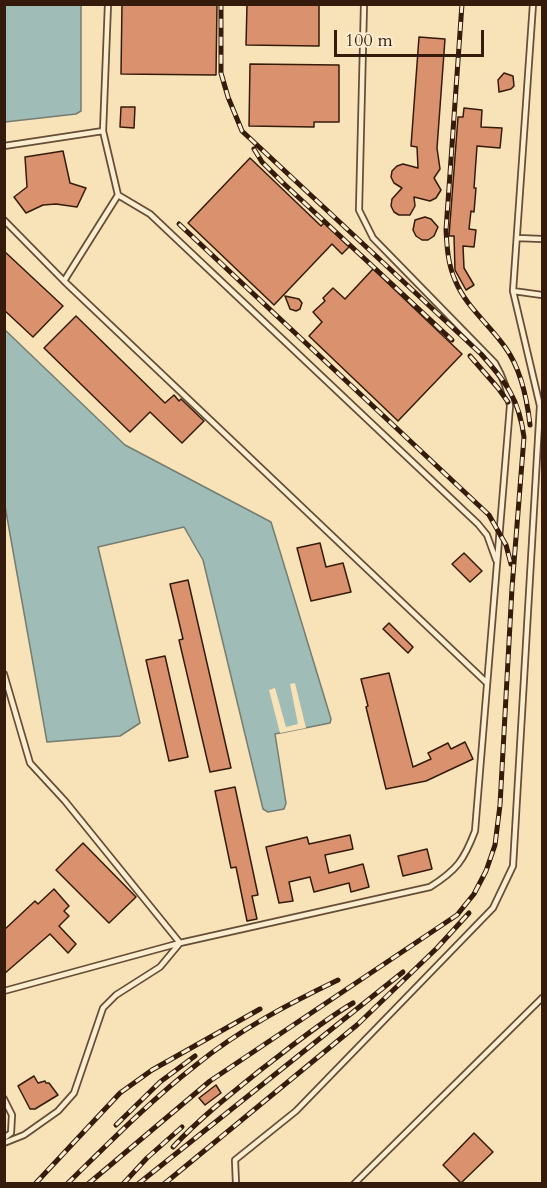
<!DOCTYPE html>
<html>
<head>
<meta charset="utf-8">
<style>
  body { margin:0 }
  #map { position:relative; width:547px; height:1188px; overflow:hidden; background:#f7e3b7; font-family:Cardo,serif }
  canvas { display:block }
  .frame { position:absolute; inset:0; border:6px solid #351b0c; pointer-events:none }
  .scale { position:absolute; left:334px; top:30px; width:150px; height:27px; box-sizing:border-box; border:3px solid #351b0c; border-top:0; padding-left:8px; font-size:18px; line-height:21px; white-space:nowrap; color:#351b0c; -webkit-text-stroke:4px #faedd0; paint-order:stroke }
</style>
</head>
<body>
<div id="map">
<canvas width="547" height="1188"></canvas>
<div class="frame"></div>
<div class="scale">100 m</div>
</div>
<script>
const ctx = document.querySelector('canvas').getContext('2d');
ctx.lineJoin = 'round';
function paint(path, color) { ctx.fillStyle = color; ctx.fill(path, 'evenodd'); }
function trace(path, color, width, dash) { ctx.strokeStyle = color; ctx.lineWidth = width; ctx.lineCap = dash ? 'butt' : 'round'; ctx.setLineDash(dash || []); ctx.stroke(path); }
const water = new Path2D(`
  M4,5H81V111L76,114L5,122Z
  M4,329L125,445L271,522L331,719L330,723L275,734L286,803L284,809L268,812L263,809L203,560L184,527L98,547L140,723L120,736L47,742L5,506Z`);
paint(water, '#9fbdb6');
trace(water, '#757c72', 1.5);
paint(new Path2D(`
  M295,683L306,728L280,733L269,690L275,688L286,727L298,724L290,684Z`), '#f7e3b7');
const building = new Path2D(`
  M122,4H217L216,75L121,74Z
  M247,4H319V46L246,45Z
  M419,37L445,39L437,148L440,169L434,178L441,190L436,198L430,201L414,197L415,206L410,215H399L394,212L391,206L392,199L402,188L394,183L391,177L392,171L397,166L403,164L418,168L417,147L411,146Z
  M250,64L339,65V122H314V127L249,126Z
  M504,73L513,76L514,86L511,89L499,92L498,80Z
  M121,107H135L134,128L120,127Z
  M464,108L482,110L481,127L502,128L500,148L477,146L474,188H476L474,212L471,211L469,229L476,230L474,247L463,246L464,268L474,285L466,290L455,270L454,236H449L458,117H463Z
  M63,151L70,183L86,188L77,207L56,204L43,205L26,213L14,197L27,187L25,157Z
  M250,158L321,226L324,223L349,247L342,254L332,244L274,305L188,223Z
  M425,217L431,219L438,227L434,236L428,240H422L416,236L413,230L415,220Z
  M4,251L63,306L33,337L4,310Z
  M373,269L462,354L398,421L309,336L322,322L313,312L325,301L323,298L333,288L345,299Z
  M285,296L299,299L302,303L300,309L296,311L290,309Z
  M76,316L165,403L174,395L179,401L181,399L204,421L182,443L150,412L130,432L44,348Z
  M320,543L326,567L343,563L351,592L311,601L297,548Z
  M464,553L482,571L470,582L452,564Z
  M188,580L231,768L210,772L179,640L183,639L170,584Z
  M389,623L413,647L408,653L383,629Z
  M165,656L188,757L169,761L146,660Z
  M389,673L413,767L431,759L428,753L448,743L451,749L465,742L473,759L426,781L386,789L366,707L368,706L361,679Z
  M235,787L258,895L252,896L257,919L247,921L236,867L231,868L215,791Z
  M350,835L353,849L325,855L329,873L363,864L369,887L351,892L349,883L314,892L310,877L289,882L293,901L279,903L266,847L307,837L309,844Z
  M83,843L136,897L109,923L56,870Z
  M427,849L432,869L403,876L398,856Z
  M54,889L69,906L64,911L69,916L59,926L76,944L68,953L50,934L4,974V930L35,901L38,904Z
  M34,1076L38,1083L45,1081L46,1083H49L58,1095L35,1109H30L18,1086Z
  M216,1085L221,1093L205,1105L199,1098Z
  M474,1133L493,1152L461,1183L443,1165Z`);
paint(building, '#da916e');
trace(building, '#351b0c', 1.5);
const service = new Path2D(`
  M4,146L103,131
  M118,195L150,214L478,524L487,535L496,560
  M4,220L64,281L487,683
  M517,238L542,239
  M64,281L118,195L103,131L108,4
  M513,291L542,295
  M4,674L30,763L65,801L180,943L160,967L116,995L103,1008L74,1093L58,1111L24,1135L4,1143
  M4,991L180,943L430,887C457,870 464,860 475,831L510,406C508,390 503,377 495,363L373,238L359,210L364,4
  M4,1099L12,1115L11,1133L4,1138
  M236,1184L235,1160L296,1111L493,908L513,866L540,406L513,291L533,4
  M354,1184L542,998`);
trace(service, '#664d37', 8);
trace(service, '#faedd0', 4.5);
const rail = new Path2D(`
  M462,4L446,230C447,248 448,264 455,280C466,307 489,324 505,347C521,369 527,398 530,425
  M254,149L262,162L282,182L452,340
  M179,224L489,515L506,545L511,564
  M470,356L498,388L508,402
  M116,1125L160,1082L195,1056
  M173,1147C201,1117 232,1093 263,1068C293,1045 321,1022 353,1003
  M35,1184L120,1093L152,1070L260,1009
  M67,1184C109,1143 150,1101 196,1065C239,1030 288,1004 338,980
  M88,1184L210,1081L457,915L474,894L486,871L495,845L500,805L512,588L524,437C519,399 506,382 481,354L242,131L228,97L221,73V4
  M123,1184L147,1158L182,1127
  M138,1184L403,972
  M164,1184L357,1025L437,948L469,913`);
trace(rail, '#351b0c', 5);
trace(rail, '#faedd0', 3, [9]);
</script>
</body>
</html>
